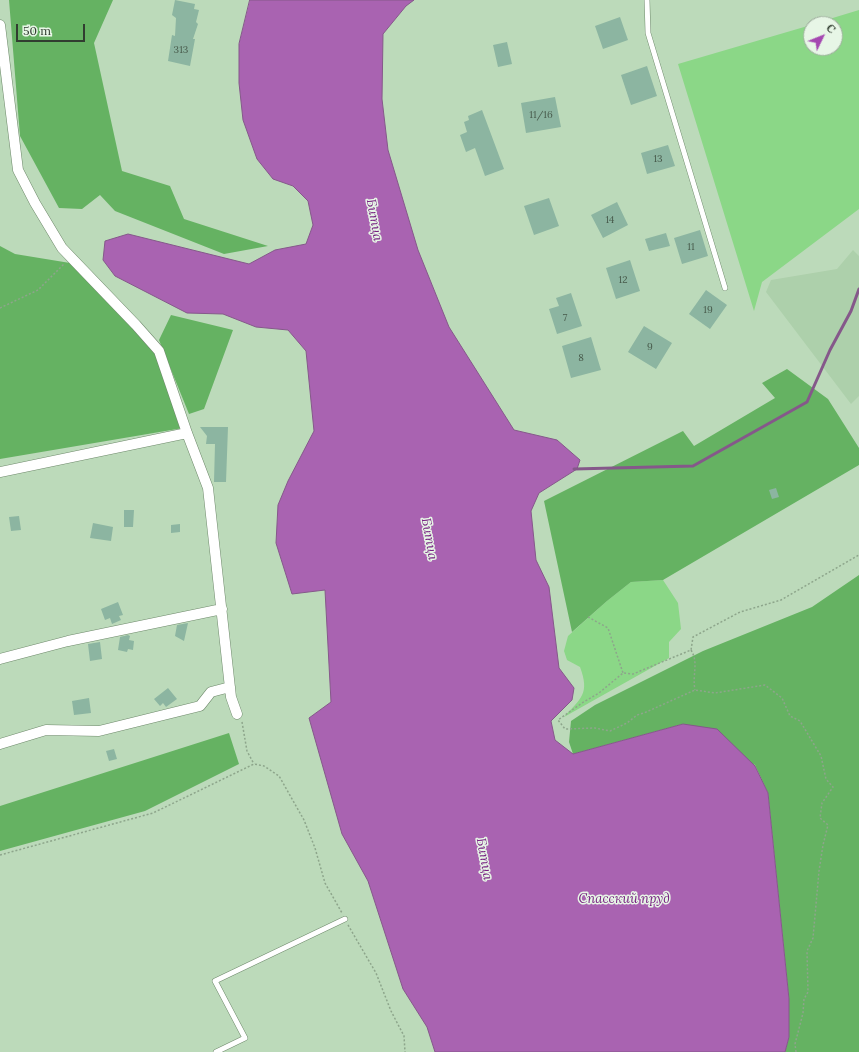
<!DOCTYPE html>
<html>
<head>
<meta charset="utf-8">
<style>
  body { margin:0 }
  #map { position:relative; width:859px; height:1052px; overflow:hidden; background:#bcdaba; font-family:Lora,serif }
  canvas { display:block }
  .north { position:absolute; left:803px; top:16px; width:40px; height:40px; box-sizing:border-box; background:#e7f6e6; border:1px solid #9eac9d; border-radius:50%; rotate:47deg; font-size:11px; font-weight:700; line-height:16px; text-align:center; color:#313d30 }
  .north::after { content:''; display:block; margin:auto; width:14px; height:18px; background:#a548b1; clip-path:polygon(50% 0,100% 100%,50% 72%,0 100%) }
  .scale { position:absolute; left:16px; top:24px; width:69px; height:18px; box-sizing:border-box; border:2px solid #313d30; border-top:0; padding-left:5px; font-size:12px; line-height:14px; white-space:nowrap; color:#313d30; -webkit-text-stroke:3px #e7f6e6; paint-order:stroke }
</style>
</head>
<body>
<div id="map">
<canvas width="859" height="1052"></canvas>
<div class="north">С</div>
<div class="scale">50 m</div>
</div>
<script>
const ctx = document.querySelector('canvas').getContext('2d');
ctx.lineJoin = 'round';
function paint(path, color) { ctx.fillStyle = color; ctx.fill(path, 'evenodd'); }
function trace(path, color, width, dash) { ctx.strokeStyle = color; ctx.lineWidth = width; ctx.lineCap = dash ? 'butt' : 'round'; ctx.setLineDash(dash || []); ctx.stroke(path); }
function label(font, color, halo, rows, align = 'center') {
  ctx.font = font + ' Lora,serif'; ctx.lineWidth = 3; ctx.setLineDash([]); ctx.textBaseline = 'middle'; ctx.strokeStyle = halo; ctx.fillStyle = color; for (const [text, x, y, turn = 0] of rows) {
    ctx.save(); ctx.translate(x, y); ctx.rotate((+turn || 0) * Math.PI / 180); ctx.textAlign = isNaN(turn) ? turn : align; if (halo) ctx.strokeText(text, 0, 0); ctx.fillText(text, 0, 0); ctx.restore();
  }
}
paint(new Path2D(`
  M853,250L859,256V396L851,404L766,292L771,280L837,269Z`), '#add0ab');
paint(new Path2D(`
  M859,10V209L762,282L754,311L678,64L811,25V48H835V24H813Z
  M663,580L678,603L681,629L669,642V658L564,717C581,698 590,694 580,667L567,660L564,651L568,636L607,601L631,582Z`), '#8bd787');
paint(new Path2D(`
  M9,0H113L94,43L122,171L170,186L184,219L268,246L224,254L115,211L100,195L82,209L59,208L20,136Z
  M0,246L15,254L70,263L161,356L189,427L0,459Z
  M171,315L233,330L204,409L189,414L159,340Z
  M787,369L828,399L859,448V465L663,580L631,582L607,601L572,632L544,501L683,431L694,446L775,398L762,383Z
  M859,575V1052H785L789,1037V999L768,793L755,765L683,724L573,754L569,742L571,721L595,705L703,651L812,607Z
  M229,733L239,764L145,811L0,851V806Z`), '#65b262');
const water = new Path2D(`
  M250,0H414L406,6L383,34L382,99L388,150L418,250L449,327L514,430L557,440L580,460L577,469L539,493L531,511L536,560L549,587L559,668L574,688L572,700L551,721L555,740L573,754L683,724L717,729L755,766L768,793L789,999V1037L785,1052H435L427,1027L403,989L368,881L342,834L309,718L331,702L325,590L292,594L276,543L278,505L288,481L314,431L306,351L288,330L256,327L223,314L187,313L115,276L103,260L105,241L128,234L249,264L275,250L306,244L313,225L308,201L293,186L273,179L257,159L243,120L239,83V44Z`);
paint(water, '#a963b1');
trace(water, '#85588a', 1);
trace(new Path2D(`
  M574,469L693,466L807,402L830,350L851,311L859,289`), '#85588a', 3);
paint(new Path2D(`
  M175,0L195,4L194,9L199,10L196,22L198,24L193,39H195L190,66L168,61L172,35L175,36L176,18L172,15Z
  M620,17L628,40L603,49L595,26Z
  M507,42L512,64L498,67L493,45Z
  M647,66L657,96L631,105L621,75Z
  M555,97L561,127L526,133L521,103Z
  M482,110L504,169L485,176L475,148L466,152L460,135L467,132L464,122L469,120L468,116Z
  M668,145L675,166L647,174L641,153Z
  M549,198L559,226L534,235L524,206Z
  M617,202L628,225L603,238L591,215Z
  M700,230L708,256L682,264L674,238Z
  M666,233L670,246L649,251L645,239Z
  M630,260L640,291L616,299L606,268Z
  M706,290L727,305L710,329L689,314Z
  M571,293L582,326L557,334L549,309L559,306L556,298Z
  M644,326L672,343L656,369L628,352Z
  M591,337L601,370L571,378L562,346Z
  M200,427H228L226,482H214L215,444H206L207,436Z
  M776,488L779,497L772,499L769,490Z
  M124,510H134L133,527H124Z
  M19,516L21,530L11,531L9,517Z
  M93,523L113,527L111,541L90,538Z
  M180,524V532L171,533V525Z
  M118,602L123,615L119,616L121,620L112,624L110,618L105,620L101,609Z
  M188,623L184,641L175,636L177,625Z
  M128,635L130,636L129,640L134,641L133,650L128,649L127,652L118,650L120,637Z
  M100,642L102,659L90,661L88,644Z
  M168,688L177,699L166,707L163,703L160,706L154,699Z
  M89,698L91,713L74,715L72,701Z
  M114,749L117,759L109,761L106,751Z`), '#8cb5a1');
const lane = new Path2D(`
  M647,0L648,33L725,288
  M216,1052L245,1038L215,981L345,919`);
const street = new Path2D(`
  M0,25L18,170L35,203L62,248L136,325L159,351L187,433L208,488L231,697L237,714
  M0,472L187,433
  M0,659L68,641L222,609
  M0,744L46,730L99,731L200,706L211,692L230,687`);
trace(lane, '#6e896b', 6);
trace(street, '#6e896b', 11);
trace(new Path2D(`
  M0,308L38,290L64,264
  M588,617L608,628L623,673
  M691,650C699,663 692,674 695,690
  M242,722L247,751L254,764
  M0,855L153,813L254,764L264,766L279,776L304,820L315,848L325,883L342,913
  M348,925L376,973L391,1011L404,1036L405,1052
  M796,1052L795,1044L803,1013L804,999L808,992L807,951L813,938L819,871L823,845L828,825L820,818L822,803L833,787L826,779L821,756L800,721L790,716L782,698L765,685L715,693L695,690L644,713L637,715L627,723L610,731L595,728L565,729L558,720L582,703L599,693L623,673L633,674L691,650L693,637L740,612L781,600L859,555`), '#8da58b', 1.5, [2, 2]);
trace(lane, '#fff', 5);
trace(street, '#fff', 10);
label('10px', '#485b4c', null, [
  ["313",181,50],
  ["11/16",541,115],
  ["13",658,159],
  ["14",610,220],
  ["11",691,247],
  ["12",623,280],
  ["19",708,310],
  ["7",565,318],
  ["9",650,347],
  ["8",581,358]
]);
label('italic 13px', '#761f80', '#e7f6e6', [
  ["Битца",374,220,80],
  ["Битца",429,539,80],
  ["Битца",484,859,80],
  ["Спасский пруд",624,899]
]);
</script>
</body>
</html>
